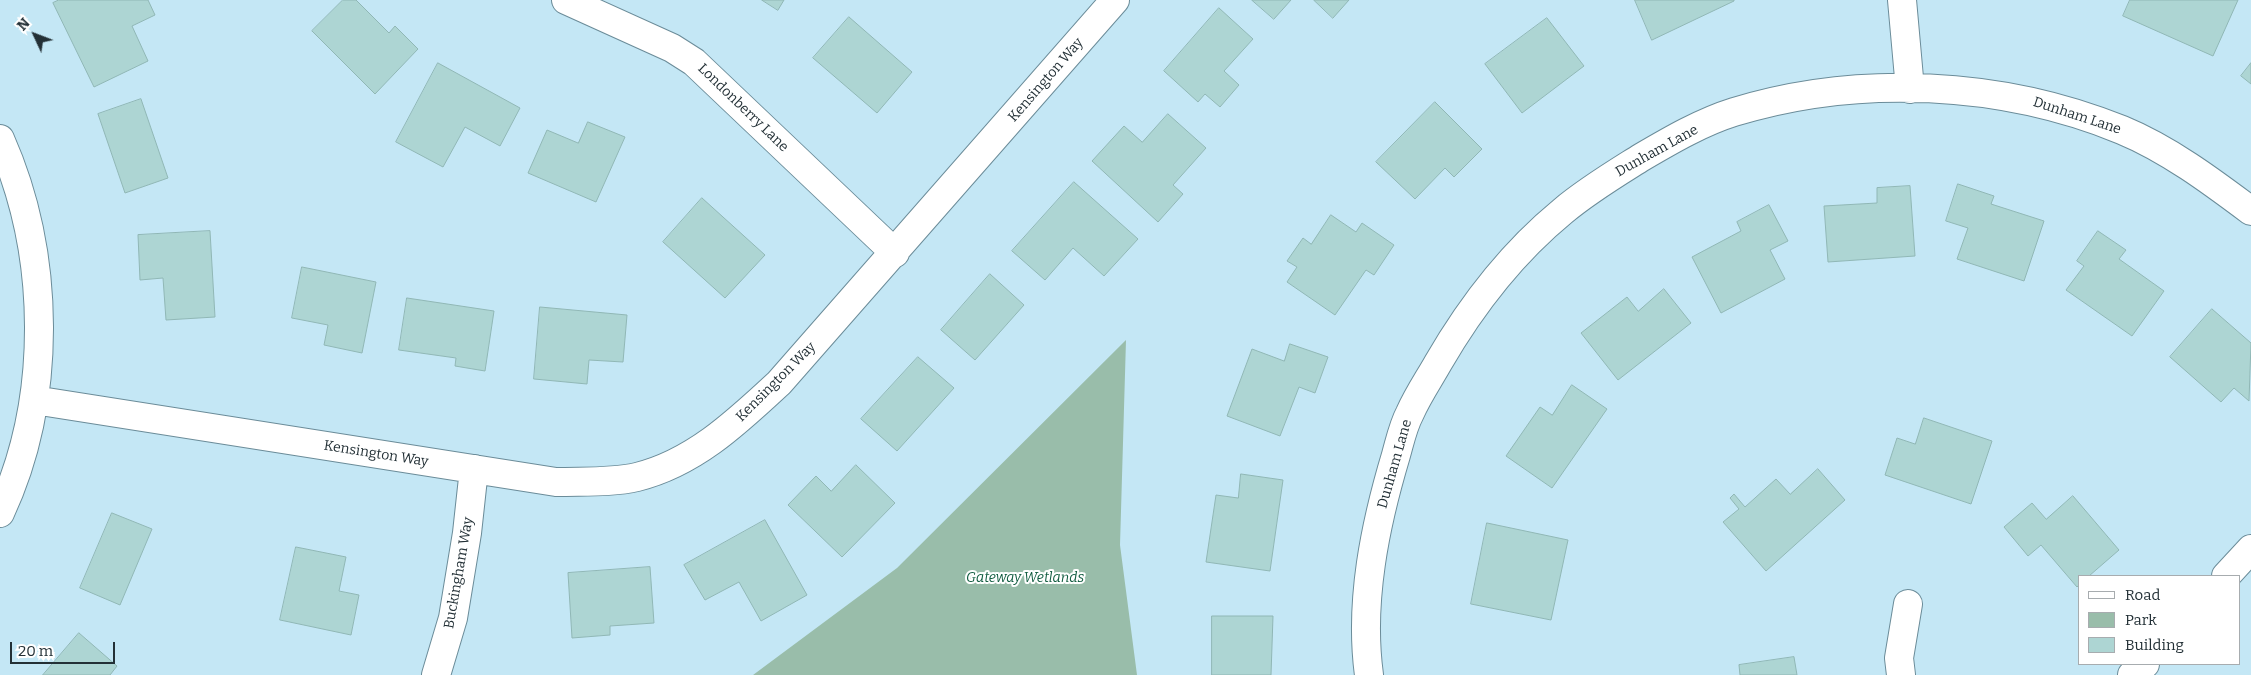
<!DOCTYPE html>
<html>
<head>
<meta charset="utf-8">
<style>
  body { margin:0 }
  #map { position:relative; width:2251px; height:675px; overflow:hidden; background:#c4e7f5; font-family:Bitter,serif }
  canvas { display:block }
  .legend { position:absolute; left:2078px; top:575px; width:162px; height:90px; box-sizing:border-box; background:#fff; border:1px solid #a7acaf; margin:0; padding:6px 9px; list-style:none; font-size:15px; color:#233036 }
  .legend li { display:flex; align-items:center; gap:10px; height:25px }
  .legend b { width:25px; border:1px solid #a7acaf }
  .north { position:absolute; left:10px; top:10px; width:50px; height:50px; -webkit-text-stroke:4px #fff; paint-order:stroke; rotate:313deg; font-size:14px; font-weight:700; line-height:20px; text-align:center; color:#233036 }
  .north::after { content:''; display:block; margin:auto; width:18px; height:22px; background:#233036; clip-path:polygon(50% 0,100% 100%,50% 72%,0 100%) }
  .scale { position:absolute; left:10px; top:642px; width:105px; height:22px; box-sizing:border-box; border:2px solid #233036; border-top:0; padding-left:6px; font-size:15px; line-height:18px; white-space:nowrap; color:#233036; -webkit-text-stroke:4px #fff; paint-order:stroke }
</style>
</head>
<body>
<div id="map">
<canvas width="2251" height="675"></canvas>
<ul class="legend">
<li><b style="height:6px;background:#fff"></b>Road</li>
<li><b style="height:14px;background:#99bdaa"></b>Park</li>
<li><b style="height:14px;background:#add5d3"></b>Building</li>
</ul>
<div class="north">N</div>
<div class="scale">20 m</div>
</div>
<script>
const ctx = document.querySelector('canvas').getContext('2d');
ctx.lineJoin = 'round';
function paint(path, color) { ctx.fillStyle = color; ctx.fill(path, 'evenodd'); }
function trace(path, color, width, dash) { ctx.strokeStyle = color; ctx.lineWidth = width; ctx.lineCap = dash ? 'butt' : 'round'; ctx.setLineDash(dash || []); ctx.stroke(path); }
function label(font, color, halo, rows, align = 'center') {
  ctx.font = font + ' Bitter,serif'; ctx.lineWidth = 4; ctx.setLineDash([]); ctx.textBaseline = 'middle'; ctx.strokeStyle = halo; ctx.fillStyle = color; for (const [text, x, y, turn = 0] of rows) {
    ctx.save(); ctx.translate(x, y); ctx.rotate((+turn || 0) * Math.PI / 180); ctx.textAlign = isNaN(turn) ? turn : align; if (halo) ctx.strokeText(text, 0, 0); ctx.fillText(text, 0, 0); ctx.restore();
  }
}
paint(new Path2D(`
  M1126,340L1120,545L1137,675H753L897,568Z`), '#99bdaa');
const building = new Path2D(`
  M59,0H148L155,15L132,26L148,61L94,87L53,3Z
  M343,0H356L389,33L395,26L418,49L375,94L312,31Z
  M762,0H784L778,10Z
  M1252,0H1291L1274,19Z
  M1314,0H1349L1333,18Z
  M1635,0H1734V1L1652,40Z
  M2130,0H2238L2213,56L2123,16Z
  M1219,8L1253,39L1224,71L1239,85L1220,107L1205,94L1198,102L1164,71Z
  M849,17L912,72L877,113L813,58Z
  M1547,18L1584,66L1522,113L1485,64Z
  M438,63L520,108L500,146L465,127L443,167L396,142Z
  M2251,63V84L2241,76Z
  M141,99L168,178L125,193L98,114Z
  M1435,102L1482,149L1454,177L1445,168L1415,199L1376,162Z
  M1168,114L1206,148L1173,185L1183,194L1158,222L1092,161L1124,126L1142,142Z
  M588,122L625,137L596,202L528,173L547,130L578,143Z
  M1074,182L1138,239L1104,276L1073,248L1045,280L1012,251Z
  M1958,184L1994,196L1991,204L2044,221L2024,281L1957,259L1968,228L1946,221Z
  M1910,186L1915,256L1828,262L1824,206L1877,203V188Z
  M702,198L765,255L725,298L663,242Z
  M1769,205L1788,241L1770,250L1785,279L1721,313L1692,257L1741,231L1737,222Z
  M1331,215L1356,232L1362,223L1394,245L1374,275L1366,270L1335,315L1287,282L1297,267L1287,261L1303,238L1311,244Z
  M210,231L215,317L166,320L163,278L140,280L138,235Z
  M2098,231L2126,250L2119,259L2164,291L2132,336L2066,290L2084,266L2077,261Z
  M302,267L376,282L362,353L324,345L328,325L292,318Z
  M990,274L1024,305L975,360L941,330Z
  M1664,289L1691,323L1618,380L1581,333L1627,297L1638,311Z
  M407,298L494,311L485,371L455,366L456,358L399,350Z
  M540,307L627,315L623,362L589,360L587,384L534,379Z
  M2212,309L2251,343L2249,401L2234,388L2221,402L2170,357Z
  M1290,344L1328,357L1315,393L1299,387L1280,436L1227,416L1252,349L1284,361Z
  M918,357L954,388L897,451L861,419Z
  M1572,385L1607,409L1552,488L1506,456L1540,407L1552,415Z
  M1924,418L1992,441L1971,504L1885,475L1897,438L1915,444Z
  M856,465L895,503L842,557L788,505L816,476L831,491Z
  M1818,469L1845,500L1766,571L1723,522L1739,509L1730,498L1734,494L1745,507L1776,479L1790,494Z
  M1241,474L1283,480L1270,571L1206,562L1216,495L1238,498Z
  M2073,496L2119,550L2089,576H2080V584L2077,587L2041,545L2028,556L2004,527L2032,503L2046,519Z
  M112,513L152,529L120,605L80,588Z
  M765,520L807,595L761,621L739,582L705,600L684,565Z
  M1487,523L1568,540L1551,620L1471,604Z
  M296,547L346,557L339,591L359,595L351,635L280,620Z
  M650,567L654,623L610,626V635L572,638L568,573Z
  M1212,616H1273L1271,675H1212Z
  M79,633L117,666L110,675H43Z
  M1794,657L1797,675H1740L1739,665Z`);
paint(building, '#add5d3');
trace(building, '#90b7b5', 1);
const street = new Path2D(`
  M566,0L672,48L694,62L895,253
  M1902,0L1910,89
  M0,139C51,254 53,399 0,513
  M34,400L556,482C583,481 611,483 637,477C694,463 737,422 779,383L1115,0
  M2226,576L2251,549
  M436,675L453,618L467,533L474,469
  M1369,675C1359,602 1375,525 1396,455C1400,441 1403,426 1410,413C1418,395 1429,379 1438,363C1471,306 1513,252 1563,211C1588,190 1615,174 1642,157C1671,140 1702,122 1734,112C1858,74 2002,81 2122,130C2168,149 2211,181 2251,211
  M1901,675L1899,658L1908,604
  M2132,675L2145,664`);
trace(street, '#6b8c99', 30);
trace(street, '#fff', 28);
label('14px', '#233036', '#fff', [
  ["Kensington Way",1046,80,-49],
  ["Londonberry Lane",743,108,44],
  ["Dunham Lane",2077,116,18],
  ["Dunham Lane",1657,151,-29],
  ["Kensington Way",776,382,-45],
  ["Kensington Way",376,454,9],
  ["Dunham Lane",1395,464,-74],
  ["Buckingham Way",459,573,-80]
]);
label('italic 14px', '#125d41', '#fff', [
  ["Gateway Wetlands",1025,578]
]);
</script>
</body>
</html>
